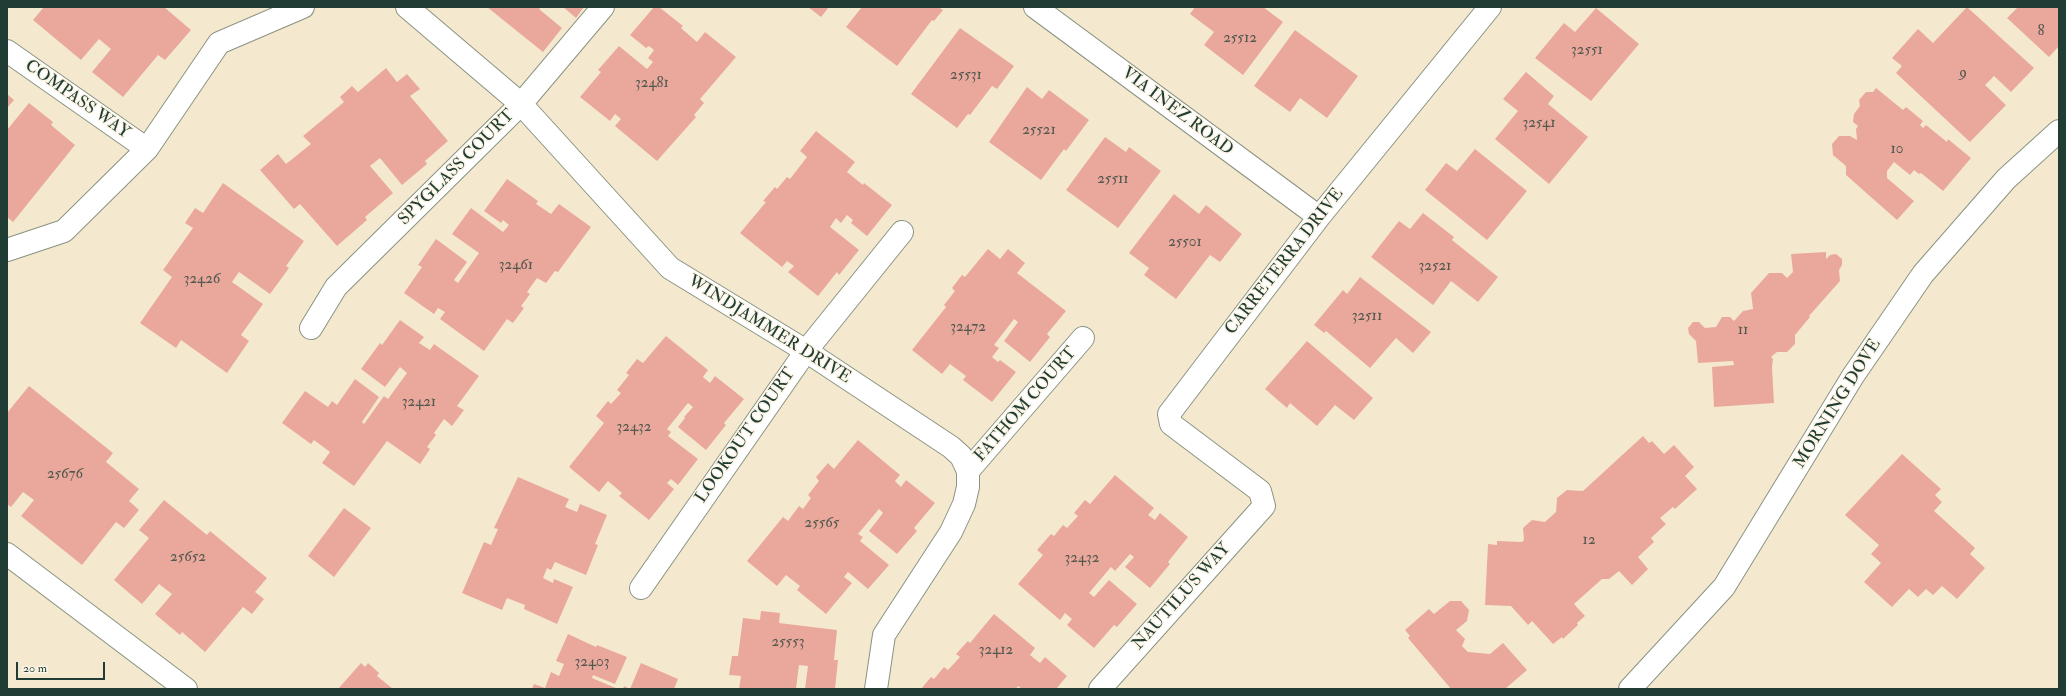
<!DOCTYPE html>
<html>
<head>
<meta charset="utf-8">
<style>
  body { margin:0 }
  #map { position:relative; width:2066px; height:696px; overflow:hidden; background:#f4e9cf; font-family:"IM FELL Double Pica",serif }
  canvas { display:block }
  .frame { position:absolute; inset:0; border:8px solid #1f3d34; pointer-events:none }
  .scale { position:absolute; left:16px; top:662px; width:89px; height:18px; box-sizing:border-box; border:2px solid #1f3d34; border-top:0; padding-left:5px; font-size:12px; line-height:14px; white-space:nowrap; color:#1f3d34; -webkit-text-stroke:3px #fcf5e5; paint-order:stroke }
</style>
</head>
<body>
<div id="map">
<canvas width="2066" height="696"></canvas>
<div class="frame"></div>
<div class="scale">20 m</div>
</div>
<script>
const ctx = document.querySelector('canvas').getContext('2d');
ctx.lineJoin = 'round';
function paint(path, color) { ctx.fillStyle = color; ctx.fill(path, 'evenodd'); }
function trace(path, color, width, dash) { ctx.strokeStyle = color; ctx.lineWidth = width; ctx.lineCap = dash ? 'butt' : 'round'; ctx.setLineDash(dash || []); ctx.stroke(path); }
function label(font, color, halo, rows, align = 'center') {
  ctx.font = font + ' "IM FELL Double Pica",serif'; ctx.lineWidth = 3; ctx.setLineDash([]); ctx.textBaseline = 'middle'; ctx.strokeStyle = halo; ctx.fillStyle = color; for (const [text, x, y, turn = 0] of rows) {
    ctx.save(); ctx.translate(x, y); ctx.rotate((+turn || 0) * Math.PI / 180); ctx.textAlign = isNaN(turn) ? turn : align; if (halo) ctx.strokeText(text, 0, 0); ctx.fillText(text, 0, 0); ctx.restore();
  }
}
paint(new Path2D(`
  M44,7H164L191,30L165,60L158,55L123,97L92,72L111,49L99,39L81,60L33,20Z
  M487,7H541L539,9L562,28L543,52Z
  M563,7H584L576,18Z
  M654,7H659L683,26L681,28L697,42L705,32L736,57L700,99L704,103L694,115L696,117L657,161L615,126L621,119L615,114L610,121L580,97L601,72L598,70L619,46L647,69L653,62L648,58L654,50L649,46L646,48L630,35Z
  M808,7H829L821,17Z
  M862,7H938L943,10L934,21L932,20L897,66L846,27Z
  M1195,7H1263L1283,22L1243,75L1204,45L1214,32L1190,14Z
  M1967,7L2034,68L2011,92L1994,76L1985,85L2006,105L1970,142L1896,73L1902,66L1892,58L1918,29L1933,43Z
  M2018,7H2059V46L2049,57L2007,18Z
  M1596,8L1639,44L1591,101L1535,58L1564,23L1575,32Z
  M960,28L1014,66L997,89L992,86L970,115L968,114L957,128L911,94Z
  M1295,30L1358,76L1327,118L1300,98L1290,112L1254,86Z
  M386,68L397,82L407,74L420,89L410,96L448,141L425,161L427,164L402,185L380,158L370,166L393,193L365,217L367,220L337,246L300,204L294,209L260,170L278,154L286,164L311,144L303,136L344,102L340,97L352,86L358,92Z
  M1526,72L1554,96L1548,104L1588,137L1549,184L1495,139L1518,111L1503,99Z
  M1027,87L1042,99L1049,90L1089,120L1066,151L1064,149L1041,180L989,142Z
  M1876,88L1903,110L1906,107L1923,121L1920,125L1923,128L1926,125L1947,142L1948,139L1971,158L1943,191L1921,173L1919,174L1914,170L1910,175L1894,162L1887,171V178L1914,201L1897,220L1846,175V166L1833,155L1832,144L1839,136H1850L1857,140L1856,129L1858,126L1853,122L1854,114L1860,106L1859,100L1866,92H1873Z
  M7,94L14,100L7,108Z
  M29,103L53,122L51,125L75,145L13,222L7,217V130Z
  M816,131L855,162L847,172L863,185L864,183L892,205L867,236L851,223L853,220L847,215L841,223L836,218L830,227L859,250L839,275L837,272L818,296L788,272L794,266L787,261L782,267L740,233L766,202L763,201L775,187L777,189L787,177L790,179L807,157L800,151Z
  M1105,137L1126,152L1129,147L1161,171L1118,228L1066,190Z
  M1475,149L1527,191L1487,240L1425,190L1446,163L1457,171Z
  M507,179L538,201L536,204L551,214L559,204L591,227L558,272L555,271L546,283L537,278L527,292L530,294L521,306L524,308L513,323L507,319L484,351L440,319L445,312L438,308L434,314L404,293L422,267L418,265L436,239L467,262L454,280L458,283L479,253L452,234L471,208L503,232L509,225L503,220L501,223L484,211Z
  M223,183L304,241L286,266L289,268L270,294L239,272L232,282L263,304L241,335L249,341L227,373L181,340L176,348L140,323L172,277L163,270L193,228L185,223L195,208L203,213Z
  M1174,194L1199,214L1206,205L1242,234L1220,262L1210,255L1176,299L1144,275L1149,268L1129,253Z
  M1423,213L1454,237L1452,240L1498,277L1478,302L1451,281L1433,305L1371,257L1399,221L1410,229Z
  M988,249L1000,259L1008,249L1025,263L1017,273L1066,311L1047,334L1050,337L1030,362L1004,341L1018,322L1014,319L994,345L999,348L992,357L998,362L1000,360L1016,372L992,402L963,380L966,376L950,364L942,374L912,350L946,307L944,305L955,291L952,288L962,275L965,277Z
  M1826,252V259L1830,255L1836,254L1842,259V265L1839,270L1840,281L1809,316L1810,317L1795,335V344L1787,352H1777L1771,357L1773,359L1772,367L1774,403L1714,407L1712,367L1734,365L1733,361L1698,363L1696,341L1689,334L1688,328L1693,322H1699L1705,328L1716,327L1722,317H1730L1734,321L1743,311L1753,309L1751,293L1769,273H1782L1787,278L1793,272L1791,254Z
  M1360,277L1431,332L1413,353L1396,338L1370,368L1326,331L1324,333L1314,325L1343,290L1347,294Z
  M400,320L424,337L419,343L430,350L434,344L479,376L457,406L464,410L452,426L444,419L434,433L436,435L427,447L430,449L420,464L387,441L354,486L322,463L330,452L314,440L311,444L282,423L305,391L328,407L332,401L337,405L355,379L379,397L362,422L364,424L384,396L388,399L407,373L400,367L385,387L361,369L380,343L382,345Z
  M666,336L708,370L703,377L710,383L715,376L744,399L724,423L726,425L706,450L678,427L685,418L684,417L693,407L688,403L667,429L671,432L668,436L698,459L678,485L671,479L667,483L674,489L649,520L619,496L622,493L608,481L599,492L569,467L604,423L596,416L608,401L611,404L621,393L617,390L629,375L626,373L637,359L643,363Z
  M1307,341L1373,398L1354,420L1335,405L1317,426L1290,403L1287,408L1265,389Z
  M29,386L113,453L106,462L139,489L129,501L139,510L124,528L116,522L82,565L21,516L34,500L23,492L11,507L7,504V413Z
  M1643,436L1649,443L1652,441L1664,454L1674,445L1694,467L1685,476L1697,489L1675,509L1673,507L1660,518L1666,524L1651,538L1654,542L1638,557L1648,569L1632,585L1619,571L1609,579H1602L1574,604L1585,616L1577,623L1578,625L1563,639L1562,637L1553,644L1532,621L1528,625L1511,606L1485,605L1488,544L1497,545V541L1522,542L1524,540L1523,528L1532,520L1545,522L1556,512L1557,498L1567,490L1583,491Z
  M858,440L900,475L895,481L901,487L906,480L935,503L914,528L917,531L897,554L869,531L883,513L879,509L858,534L863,537L860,541L889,565L868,589L848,572L844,577L852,583L826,614L797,590L800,586L786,575L777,586L747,561L783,517L788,521L799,506L803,509L811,498L808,495L819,481L816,477L828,463L834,469Z
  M1902,454L1941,489L1935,495L1942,502L1934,511L1975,548L1970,554L1985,568L1957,599L1942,586L1933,595L1926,589L1918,597L1909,589L1892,607L1864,582L1881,563L1871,554L1879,545L1845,515Z
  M1115,475L1154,508L1148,515L1155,520L1160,513L1188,537L1168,562L1170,564L1150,588L1125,567L1134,557L1130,554L1115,571L1111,567L1089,593L1094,597L1109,580L1137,604L1117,627L1114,625L1094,648L1067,625L1072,619L1065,613L1060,620L1018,584L1043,555L1037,550L1051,534L1054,536L1063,525L1067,528L1078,516L1074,513L1085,500L1090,504Z
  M518,477L569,499L565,507L577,512L580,504L607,515L595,544L598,545L586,575L555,562L551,570L547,568L543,578L553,583L554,579L573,587L557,624L524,609L525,605L507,598L502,610L462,593L484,542L491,545L498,529L494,528Z
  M164,500L207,535L210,531L267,578L255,592L264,599L252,614L243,607L205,652L182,632L180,635L155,614L172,594L159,584L142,604L114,580L149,538L139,530Z
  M344,508L371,528L334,577L308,556Z
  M1450,601H1461L1469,610L1467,621L1456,630L1465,639L1462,646L1468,652L1490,654L1503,643L1527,670L1505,689H1451L1408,638L1410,636L1405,630L1429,609L1434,614Z
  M761,611L780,613L779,623L837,630L834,660H838L835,689H805L808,666L799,665L796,689H739L741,676L729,675L732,656H738L743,618L760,620Z
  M994,614L1035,648L1030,655L1040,663L1045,657L1067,676L1056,689H1022L1018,686L1016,689H921L931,677L934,679L944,667L948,670L960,657L956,654L968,641L970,643Z
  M568,634L596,647L597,645L627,657L615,684L593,675L592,678L618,689H532L534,684L545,688L551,672L559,676L564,664L556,661Z
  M361,663L365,667L368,663L379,673L377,676L393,689H338Z
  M641,663L678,679L674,689H623L624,686L630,689Z`), '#eaa89d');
const street = new Path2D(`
  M407,7L521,104L670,268L806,351L951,447L961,456L968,471V487L964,504L951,532L884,635L876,689
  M1035,7L1319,217
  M7,51L147,149
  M7,250L64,231L147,149L219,43L303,7
  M311,328L336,287L521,104L603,7
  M968,471L1083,338
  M7,554L186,689
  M641,588L806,351L902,232
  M1100,689L1264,506L1260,491L1171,424L1169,414L1319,217L1490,7
  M1630,689L1724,587L1853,376L1923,274L2006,179L2059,131`);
trace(street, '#8a9382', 24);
trace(street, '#fff', 22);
label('15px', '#52584e', null, [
  ["8",2041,32],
  ["25512",1240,39],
  ["32551",1587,51],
  ["9",1963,74],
  ["25531",966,76],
  ["32481",652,84],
  ["32541",1539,124],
  ["25521",1039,131],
  ["10",1897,150],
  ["25511",1113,180],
  ["25501",1185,243],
  ["32461",516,266],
  ["32521",1435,267],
  ["32426",202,280],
  ["32511",1367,317],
  ["32472",968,328],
  ["11",1743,331],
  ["32421",419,403],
  ["32432",634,428],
  ["25676",65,475],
  ["25565",822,524],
  ["12",1589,541],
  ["25652",188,558],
  ["32432",1082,559],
  ["25553",788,643],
  ["32412",996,651],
  ["32403",592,663]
]);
label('17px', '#1f3d34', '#fcf5e5', [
  ["COMPASS WAY",77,100,35],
  ["VIA INEZ ROAD",1177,112,37],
  ["SPYGLASS COURT",457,168,-45],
  ["CARRETERRA DRIVE",1285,262,-52],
  ["WINDJAMMER DRIVE",769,330,32],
  ["MORNING DOVE",1838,404,-58],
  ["FATHOM COURT",1026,405,-49],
  ["LOOKOUT COURT",746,436,-55],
  ["NAUTILUS WAY",1182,597,-48]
]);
</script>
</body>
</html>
